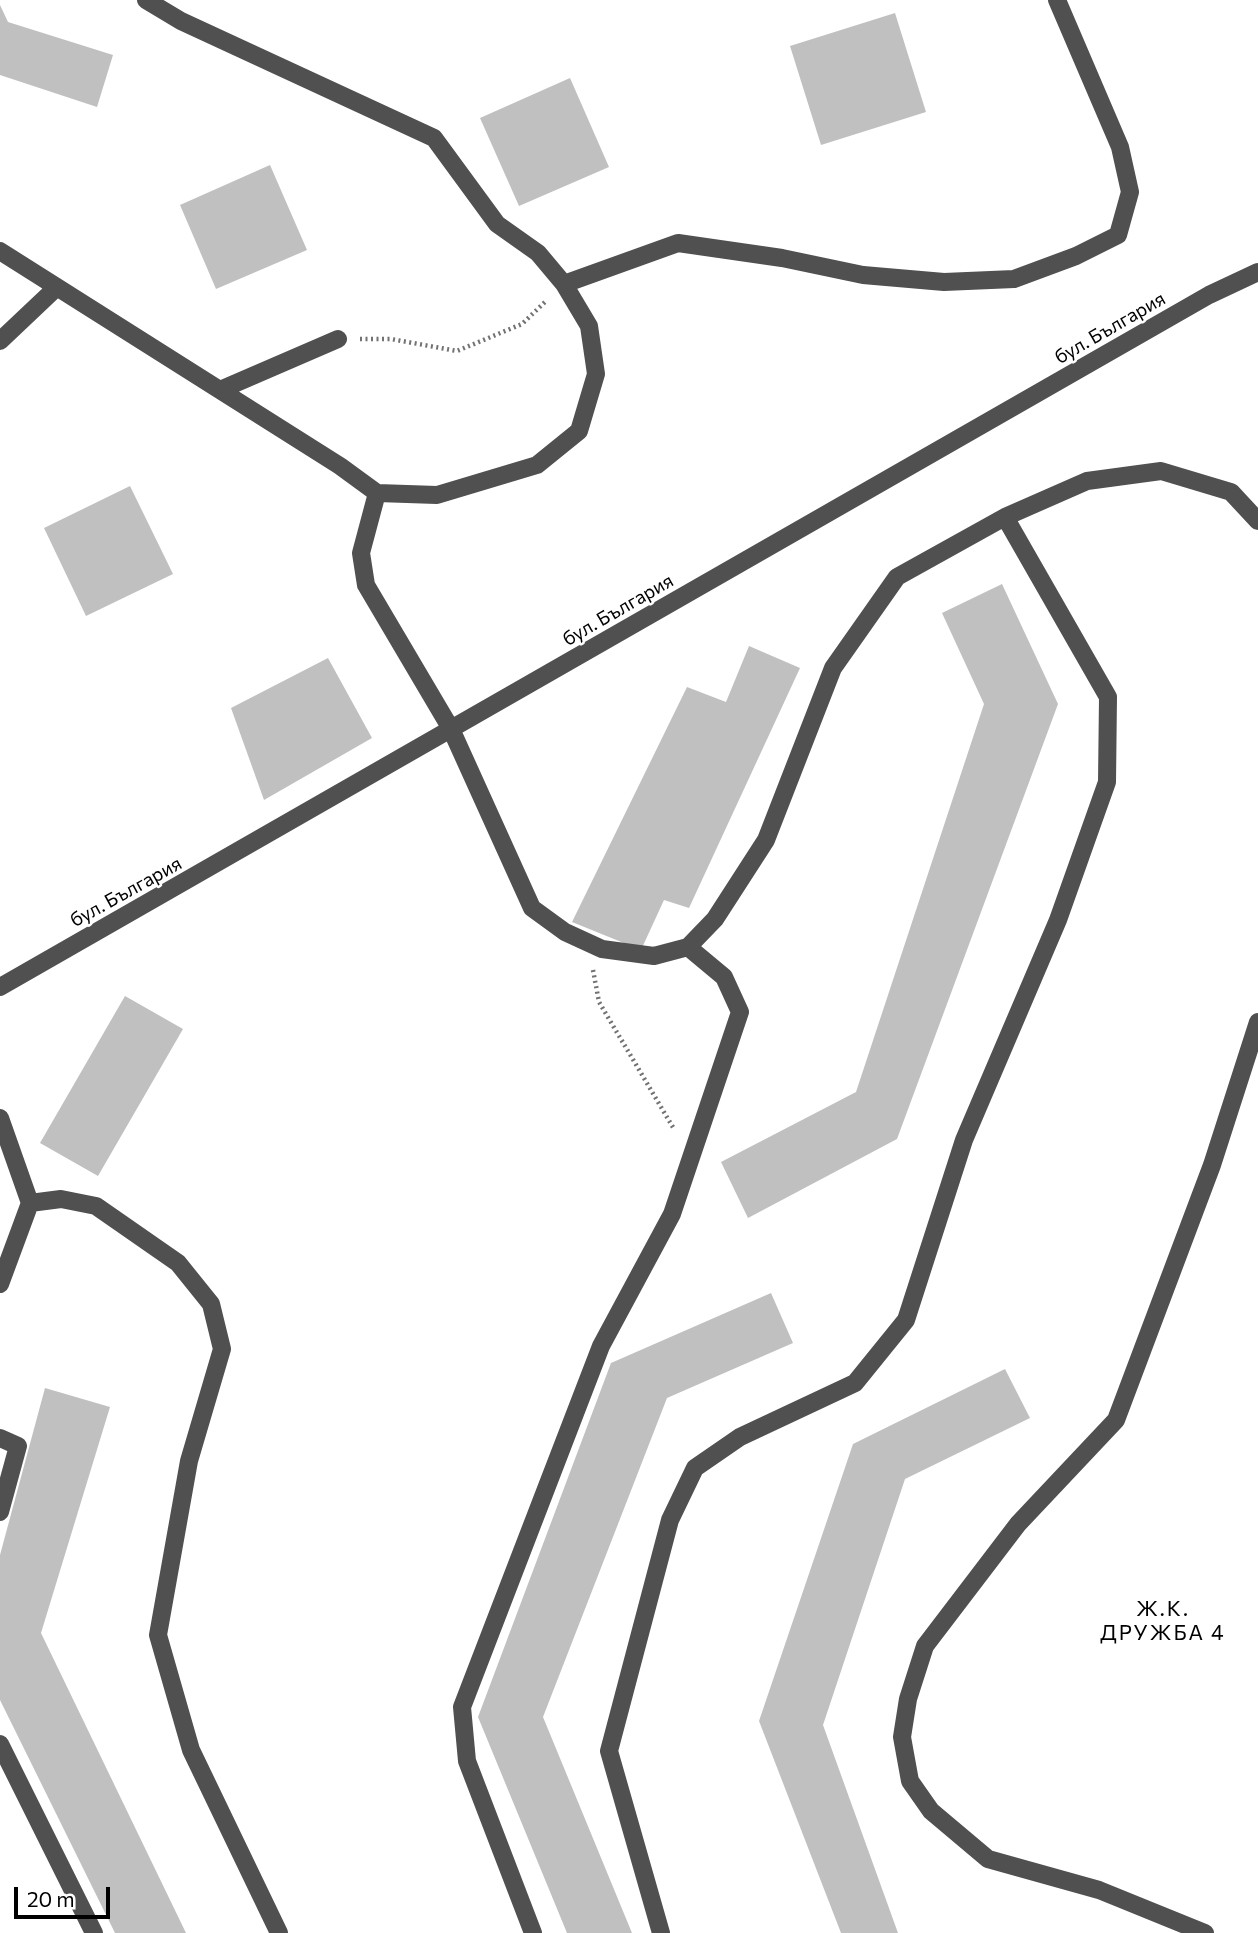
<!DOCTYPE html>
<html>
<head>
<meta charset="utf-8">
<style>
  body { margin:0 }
  #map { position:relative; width:1258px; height:1933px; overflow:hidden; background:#fff; font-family:Commissioner,sans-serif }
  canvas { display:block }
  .scale { position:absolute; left:14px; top:1887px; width:96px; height:32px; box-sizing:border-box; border:4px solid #000; border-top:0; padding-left:9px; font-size:21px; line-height:24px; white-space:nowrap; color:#000; -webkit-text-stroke:5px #fff; paint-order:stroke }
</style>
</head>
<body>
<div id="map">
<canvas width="1258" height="1933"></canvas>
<div class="scale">20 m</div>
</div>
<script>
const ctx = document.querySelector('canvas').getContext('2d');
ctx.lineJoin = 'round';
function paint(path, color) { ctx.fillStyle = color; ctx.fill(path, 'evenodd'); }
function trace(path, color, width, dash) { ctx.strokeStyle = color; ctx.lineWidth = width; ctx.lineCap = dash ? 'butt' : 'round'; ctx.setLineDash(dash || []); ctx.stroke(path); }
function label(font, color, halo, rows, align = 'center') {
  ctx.font = font + ' Commissioner,sans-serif'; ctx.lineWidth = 5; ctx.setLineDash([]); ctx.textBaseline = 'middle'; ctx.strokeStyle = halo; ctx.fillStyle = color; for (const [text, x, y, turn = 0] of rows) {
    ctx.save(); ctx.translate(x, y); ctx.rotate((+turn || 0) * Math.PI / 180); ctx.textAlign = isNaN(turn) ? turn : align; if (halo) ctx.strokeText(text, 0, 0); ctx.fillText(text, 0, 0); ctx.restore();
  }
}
paint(new Path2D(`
  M0,5L8,22L113,55L97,107L0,75Z
  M895,13L926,112L821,145L790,46Z
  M570,78L609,167L519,206L480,118Z
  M270,165L307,250L216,289L180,205Z
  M130,486L173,574L86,616L44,528Z
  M1002,584L1058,704L897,1139L748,1218L721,1162L856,1092L984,704L942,613Z
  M749,646L800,668L689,908L664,900L641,950L572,922L687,687L726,702Z
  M328,658L372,738L264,800L231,708Z
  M125,996L183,1029L98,1176L40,1143Z
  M771,1293L793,1343L667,1398L543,1717L632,1933H567L478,1717L611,1363Z
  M1005,1369L1030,1418L905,1479L823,1725L898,1933H841L759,1721L853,1444Z
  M45,1388L110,1407L41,1633L186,1933H115L0,1700V1555Z`), '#c0c0c0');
trace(new Path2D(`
  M360,339H391L457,351L522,324L546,301
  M593,970L599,1002L674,1129`), '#727272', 4.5, [2, 3.5]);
trace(new Path2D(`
  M0,251L340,466L377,493L437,495L537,465L579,431L596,374L589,326L564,284L538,253L497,224L434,138L181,21L146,0
  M564,284L678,243L782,258L863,275L944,282L1014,279L1076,256L1118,235L1130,192L1120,147L1057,0
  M0,341L57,287
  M220,390L338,339
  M377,493L361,553L366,585L451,729L532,908L565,932L602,949L654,956L688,947L715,919L766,840L833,668L897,577L1005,517L1087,481L1161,471L1231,492L1258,521
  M0,987L1209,295L1258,272
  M0,1118L30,1203L0,1284
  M30,1203L61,1199L96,1206L178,1263L211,1304L222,1349L189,1461L158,1635L191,1750L279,1933
  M0,1438L18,1446L0,1512
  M0,1744L94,1933
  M533,1933L467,1761L462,1707L601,1346L672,1214L740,1012L724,977L688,947
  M661,1933L609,1751L670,1520L695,1468L740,1437L855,1383L906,1320L964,1140L1058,920L1107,782L1108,697L1005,517
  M1205,1933L1099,1890L988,1859L931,1811L910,1781L902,1737L908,1699L925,1646L1018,1524L1116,1420L1212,1165L1258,1022`), '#505050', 18);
label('19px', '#000', '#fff', [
  ["бул. България",1110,328,-30],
  ["бул. България",618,610,-30],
  ["бул. България",126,892,-29]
]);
ctx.letterSpacing = '2px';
label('21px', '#000', '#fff', [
  ["Ж.К.",1163,1609],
  ["ДРУЖБА 4",1163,1633]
]);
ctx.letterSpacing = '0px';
</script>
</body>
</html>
